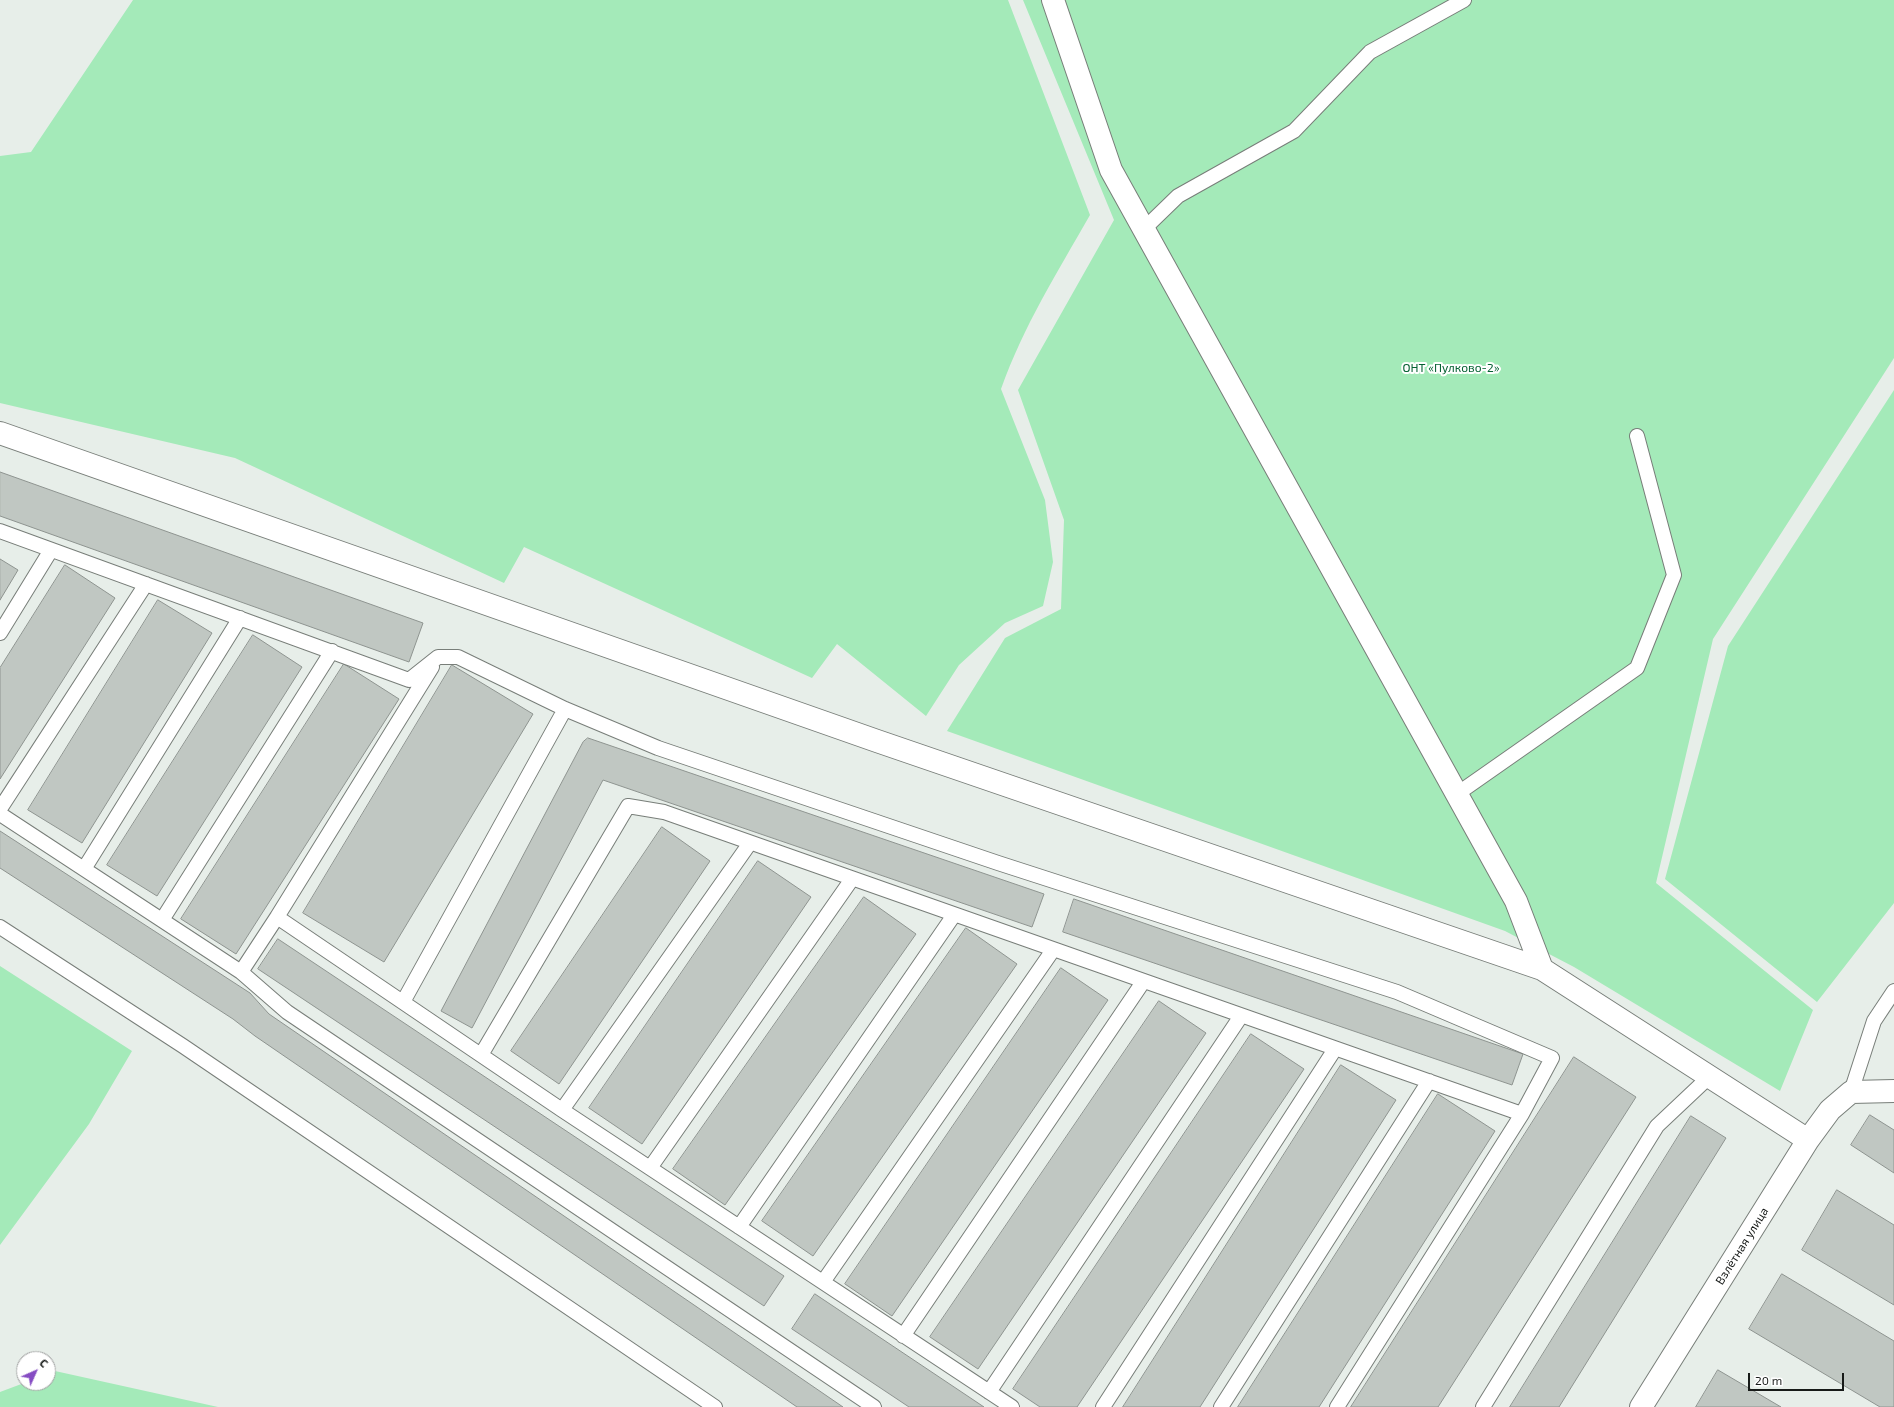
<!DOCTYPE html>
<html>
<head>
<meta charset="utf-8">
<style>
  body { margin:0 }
  #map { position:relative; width:1894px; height:1407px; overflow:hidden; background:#e7eee9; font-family:"Exo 2",sans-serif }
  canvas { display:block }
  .north { position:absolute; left:16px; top:1351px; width:40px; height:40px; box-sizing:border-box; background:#fff; border:1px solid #a2a3a3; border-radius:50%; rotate:45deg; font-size:11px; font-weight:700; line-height:16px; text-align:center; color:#171a18 }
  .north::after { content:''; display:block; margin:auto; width:14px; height:18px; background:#864dc3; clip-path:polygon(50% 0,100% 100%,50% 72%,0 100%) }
  .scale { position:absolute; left:1748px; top:1373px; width:96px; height:18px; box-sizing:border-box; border:2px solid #171a18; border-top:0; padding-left:5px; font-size:12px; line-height:14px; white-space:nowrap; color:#171a18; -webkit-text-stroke:3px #fff; paint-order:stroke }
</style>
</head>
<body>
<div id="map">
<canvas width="1894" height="1407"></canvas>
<div class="north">С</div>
<div class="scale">20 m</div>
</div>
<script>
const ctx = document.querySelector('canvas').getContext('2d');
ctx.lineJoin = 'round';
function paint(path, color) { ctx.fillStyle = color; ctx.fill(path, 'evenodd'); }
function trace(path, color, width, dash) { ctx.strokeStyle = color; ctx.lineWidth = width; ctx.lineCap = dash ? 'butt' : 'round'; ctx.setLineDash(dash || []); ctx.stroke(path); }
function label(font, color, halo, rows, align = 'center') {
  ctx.font = font + ' "Exo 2",sans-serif'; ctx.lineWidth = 4; ctx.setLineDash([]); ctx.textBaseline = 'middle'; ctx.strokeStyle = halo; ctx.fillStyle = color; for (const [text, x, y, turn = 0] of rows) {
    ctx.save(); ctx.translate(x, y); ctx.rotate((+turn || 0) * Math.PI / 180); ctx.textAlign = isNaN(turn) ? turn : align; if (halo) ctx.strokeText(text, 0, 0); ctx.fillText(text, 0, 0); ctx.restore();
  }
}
paint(new Path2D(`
  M133,0H1008L1090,215C1057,273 1024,325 1001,389L1045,500L1053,562L1043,606L1005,623L959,665L926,716L837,644L812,678L524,547L504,583L235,458L0,403V156L31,152Z
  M1023,0H1894V358L1713,639L1656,883L1813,1010L1780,1091L1574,967L1505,931L947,731L1005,638L1061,609L1064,520L1018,390L1114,220Z
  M1894,390V903L1817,1002L1665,879L1728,646Z
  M0,966L132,1051L89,1124L0,1245Z
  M55,1371L218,1407H0V1392L24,1383H48V1374Z`), '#a4eab9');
const building = new Path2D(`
  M0,472L423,623L409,662L0,516Z
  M0,559L18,570L0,600Z
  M65,565L115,598L0,779V668Z
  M158,600L212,633L82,843L28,810Z
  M253,635L302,667L157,896L107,865Z
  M344,664L399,699L236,954L181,919Z
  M452,665L533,714L384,962L303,913Z
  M588,738L1044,894L1032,927L603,780L472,1028L441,1011L583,742Z
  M662,827L710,861L559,1084L511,1051Z
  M0,831L250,993L269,1014L843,1407H797L255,1036L233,1019L0,868Z
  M758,861L811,897L642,1144L589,1108Z
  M864,897L916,934L725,1205L673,1169Z
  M1074,899L1523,1054L1512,1085L1063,932Z
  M966,928L1017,964L813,1256L762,1221Z
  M278,939L784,1276L764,1306L258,969Z
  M1061,968L1108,1000L892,1316L845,1284Z
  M1159,1001L1206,1033L978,1369L930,1337Z
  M1251,1034L1304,1069L1077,1407H1040L1013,1389Z
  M1574,1057L1636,1097L1438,1407H1351Z
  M1341,1065L1396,1100L1200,1407H1123Z
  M1438,1094L1495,1131L1319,1407H1238Z
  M1870,1115L1894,1130V1173L1851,1145Z
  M1691,1116L1726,1138L1559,1407H1510Z
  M1837,1190L1894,1225V1305L1802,1250Z
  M1782,1274L1894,1341V1407H1880L1749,1329Z
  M815,1294L984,1407H909L792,1329Z
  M1718,1370L1781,1407H1696Z`);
paint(building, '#c0c7c2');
trace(building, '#8e9490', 1);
const lane = new Path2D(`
  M1145,228L1178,196L1294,131L1370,52L1464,0
  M0,531L409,680L438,657H458L565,709L658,748L998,863L1397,992L1552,1058L1522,1114L1337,1407
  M0,633L51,550
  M1457,794L1637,668L1674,575L1637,436
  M0,809L146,584
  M0,814L241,972L287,1012L874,1407
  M84,869L240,618
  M277,917L562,1110L1012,1407
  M162,920L332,651
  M0,927L183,1046L715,1407
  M241,972L277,917L432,667
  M403,1002L565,709
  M481,1055L628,806L664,812L1522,1114
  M1851,1092L1874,1021L1894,991
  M562,1110L750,843
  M650,1168L852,879
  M739,1227L954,915
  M823,1282L1053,950
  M903,1336L1143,982
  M989,1392L1241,1016
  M1103,1407L1335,1049
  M1221,1407L1429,1081
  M1483,1407L1657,1126L1709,1077`);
const street = new Path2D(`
  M1053,0L1111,170L1516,901L1542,969L1808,1140
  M0,433L877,741L1542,969
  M1641,1407L1808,1140L1830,1110L1851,1092L1894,1091`);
trace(lane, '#787e79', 16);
trace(street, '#787e79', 24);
trace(lane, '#fff', 14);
trace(street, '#fff', 22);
label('12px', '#056132', '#fff', [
  ["ОНТ «Пулково-2»",1451,368]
]);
label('12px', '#171a18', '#fff', [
  ["Взлётная улица",1742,1246,-58]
]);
</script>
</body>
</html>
